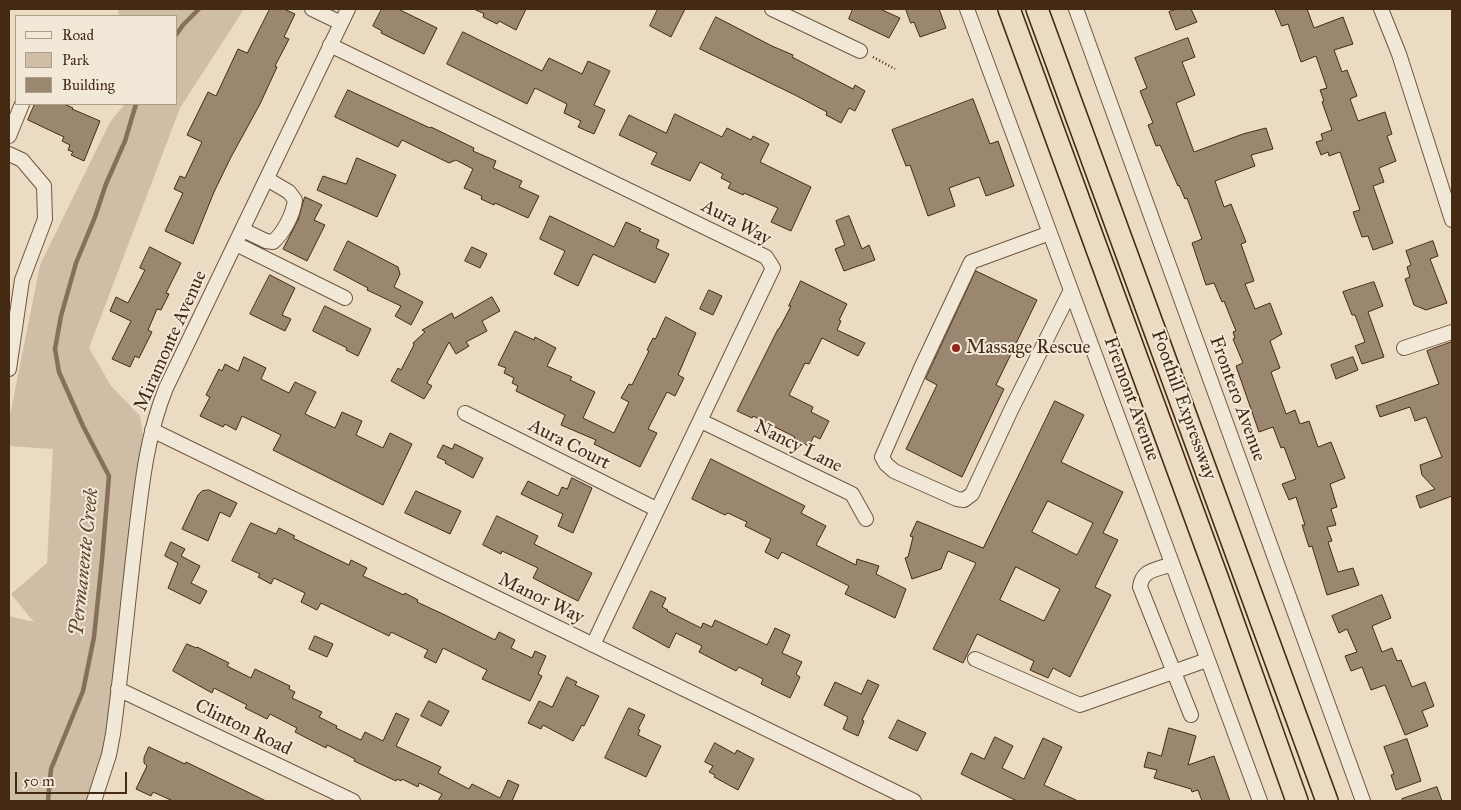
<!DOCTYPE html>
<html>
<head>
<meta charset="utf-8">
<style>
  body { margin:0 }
  #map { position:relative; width:1461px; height:810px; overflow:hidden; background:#ebdbc3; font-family:"IM FELL Great Primer",serif }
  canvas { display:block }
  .frame { position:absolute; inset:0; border:10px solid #452a13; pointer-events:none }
  .legend { position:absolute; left:15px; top:15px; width:162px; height:90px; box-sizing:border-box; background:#f2e8d8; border:1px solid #ad9c89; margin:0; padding:6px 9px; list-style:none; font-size:15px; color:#452a13 }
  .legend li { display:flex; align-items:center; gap:10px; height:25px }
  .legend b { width:25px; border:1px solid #ad9c89 }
  .scale { position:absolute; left:15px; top:772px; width:112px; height:22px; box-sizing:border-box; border:2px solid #452a13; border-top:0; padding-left:6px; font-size:15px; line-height:18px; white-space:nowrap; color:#452a13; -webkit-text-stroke:4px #f2e8d8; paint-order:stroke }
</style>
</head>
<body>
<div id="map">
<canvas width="1461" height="810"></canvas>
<div class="frame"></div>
<ul class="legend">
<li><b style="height:6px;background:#f2e8d8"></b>Road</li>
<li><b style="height:14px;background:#cfbda5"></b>Park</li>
<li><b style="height:14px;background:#9b866f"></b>Building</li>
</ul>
<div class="scale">50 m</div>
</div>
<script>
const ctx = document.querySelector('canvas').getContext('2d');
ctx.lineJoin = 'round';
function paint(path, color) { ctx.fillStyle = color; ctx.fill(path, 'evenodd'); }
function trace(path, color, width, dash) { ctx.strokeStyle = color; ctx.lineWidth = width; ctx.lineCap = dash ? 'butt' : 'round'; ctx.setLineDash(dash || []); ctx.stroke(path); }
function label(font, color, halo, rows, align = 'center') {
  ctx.font = font + ' "IM FELL Great Primer",serif'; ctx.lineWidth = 4; ctx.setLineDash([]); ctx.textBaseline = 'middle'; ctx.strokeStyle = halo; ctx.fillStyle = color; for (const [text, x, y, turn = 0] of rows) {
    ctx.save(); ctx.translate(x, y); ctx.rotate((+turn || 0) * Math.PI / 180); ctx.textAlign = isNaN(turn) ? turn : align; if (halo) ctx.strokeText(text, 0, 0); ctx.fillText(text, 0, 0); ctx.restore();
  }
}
paint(new Path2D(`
  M118,9H244L180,108L89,348L111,386L140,416L146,454L118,689L94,801H9V616L34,622L11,594L47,563L53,449L9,446V420L40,265L110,122L125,104H176V16H119Z`), '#cfbda5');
trace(new Path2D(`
  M176,35L183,25L199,9
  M48,801L51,769L83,691L94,637L102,560L109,476L83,426L59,372L55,349L61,316L76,263L95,217L106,184L125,141L136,104`), '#877059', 4.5);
const building = new Path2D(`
  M270,9H284L295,14L284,37L289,39L275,66L277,67L260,104L231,157L214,192L193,244L165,231L183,193L174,189L180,176L185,178L202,142L187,135L208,92L216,96L238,49L247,53Z
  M382,9H398L437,28L424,54L381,33L382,31L373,26Z
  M474,9H526L516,30L499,21L497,24L483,17L484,14Z
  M658,9H685L671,37L650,26Z
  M853,9H880L900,18L889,38L849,19Z
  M906,9H939L946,28L920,37L914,22L911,23Z
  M1177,9H1191L1197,22L1176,30L1169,12Z
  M1275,9H1307L1314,28L1343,17L1353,44L1334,50L1342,72L1347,70L1357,96L1350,99L1358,121L1385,112L1392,134L1387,136L1396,161L1379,168L1384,182L1373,186L1393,243L1373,250L1368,236L1362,237L1353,212L1360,210L1340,152L1329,156L1328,152L1321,155L1316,142L1323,140L1321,134L1332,130L1322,102L1324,101L1320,90L1327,88L1316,56L1301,62L1288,24L1282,26Z
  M716,17L772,46L793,55L792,57L853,89L855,85L865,91L855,111L849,108L841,123L826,115L827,112L795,95L700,49Z
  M463,32L542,71L549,58L582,74L588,61L610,71L594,105L605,110L594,134L578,127L581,121L564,113L567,104L535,88L527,104L447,64Z
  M1188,38L1195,57L1182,62L1195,95L1176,103L1194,152L1243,134L1266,128L1273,149L1251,155L1255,166L1215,181L1224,207L1231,204L1246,242L1241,244L1254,281L1245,284L1255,309L1270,303L1282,334L1270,341L1280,368L1271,372L1286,414L1295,410L1300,424L1309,421L1318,447L1331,442L1345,478L1330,484L1337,507L1331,509L1336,525L1327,527L1332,541L1328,542L1338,572L1353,568L1359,585L1327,595L1312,546L1309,547L1302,525H1305L1296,497L1289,500L1282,484L1296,479L1284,447L1281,448L1273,427L1259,432L1236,366L1243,363L1233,339L1235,338L1233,332L1236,331L1224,301L1222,302L1214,283L1206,285L1192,243L1202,239L1187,198L1185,199L1179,185L1178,186L1160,145L1156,146L1148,125L1153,123L1140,91L1147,88L1135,58Z
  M348,90L430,128L431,127L474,148L473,151L496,161L493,168L522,181L519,187L539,196L528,218L495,203L494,205L481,199L482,196L464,188L473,169L456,160L449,163L402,140L398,147L335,117Z
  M973,99L990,144L998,141L1014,186L986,196L979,177L949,188L955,206L928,216L910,165L906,166L892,130Z
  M35,104H64L73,108L72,109L100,121L84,161L71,155L73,152L68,150L70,145L62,141L64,137L28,120Z
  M675,114L722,137L727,128L751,140L753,136L769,144L760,162L811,187L791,231L771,222L778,208L744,193L743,195L728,188L731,183L721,178L723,174L700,162L690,181L651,164L657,153L619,135L629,115L666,133Z
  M357,158L396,175L377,217L317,190L323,176L346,184Z
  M305,197L322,205L314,220L325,225L307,261L283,249L298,220Z
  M550,216L614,247L626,222L641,229L639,231L659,240L656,248L669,254L655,283L593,254L578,286L554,274L565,251L540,239Z
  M849,216L862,249L869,245L875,260L844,271L835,249L845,245L836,221Z
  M348,241L398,267L400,274L394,287L423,302L411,325L395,316L401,306L367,290L368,288L334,270Z
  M1433,241L1438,256L1430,259L1447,303L1426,310L1414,305L1405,279L1410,277L1407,267L1411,265L1406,251Z
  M150,247L181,263L166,293L169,294L161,310L157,309L148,330L152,332L139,358L135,356L130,367L112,359L131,321L110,311L116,297L128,303L145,270L140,268Z
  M472,247L487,254L480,268L465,261Z
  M976,271L1037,300L996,385L1004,389L962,477L906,449L937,385L926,379Z
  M270,275L295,288L282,315L291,319L285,331L250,314Z
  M801,281L847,304L839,320L841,321L837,330L865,343L858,356L822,338L809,364L805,363L789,395L813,407L811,412L829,421L820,439L814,436L809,446L794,439L795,437L753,416L752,418L737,411L778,329H779L791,306H789Z
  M1374,282L1383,306L1368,312L1384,357L1362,364L1355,346L1365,342L1355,315H1352L1343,292Z
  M709,290L722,296L713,315L700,309Z
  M492,297L500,311L482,321L487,331L466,342L469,346L456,354L449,342L427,383L432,386L424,399L391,381L398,368L401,370L414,345L413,343L425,332L422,330L452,313L454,318Z
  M325,306L371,329L358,356L346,350L347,348L313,331Z
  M666,317L696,333L678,375L684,378L675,396L667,392L648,429L657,433L640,467L594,444L596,440L561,425L565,415L516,391L518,386L512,383L514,378L504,373L506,368L498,365L515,331L534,340L535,337L556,348L547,366L572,377L570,380L595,392L583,418L614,433L629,402L621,398L629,384L632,385L649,351L647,350L653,338L655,339Z
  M1452,342V496L1420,508L1416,496L1435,489L1422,475L1420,465L1442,457L1426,417L1415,421L1410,407L1380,417L1376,406L1439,384L1427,351Z
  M244,357L266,368L261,379L289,393L295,382L316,392L305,414L335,428L342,412L362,421L356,435L383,448L390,433L412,444L383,505L273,450L281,435L242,416L236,430L225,424L223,427L200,416L210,397L206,395L219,369L222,371L225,364L238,371Z
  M1353,357L1358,370L1336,379L1331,365Z
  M1055,401L1084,415L1061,462L1123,492L1103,533L1118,540L1095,587L1111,595L1070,677L1053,668L1048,678L1030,670L1034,661L977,634L963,663L933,649L976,563L948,551L941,569L912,579L905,558L908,557L913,537L910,536L917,521L983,548ZM1048,501L1093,523L1077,555L1032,532ZM1016,567L1060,589L1044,621L1000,600Z
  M455,444L483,458L473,478L445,463L446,461L437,457L443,445L452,449Z
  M711,459L805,506L801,513L826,526L816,545L856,565L857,559L879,566L876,574L906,589L895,618L845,594L849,586L782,552L778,559L765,552L771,539L745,526L747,522L728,513L725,515L692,499Z
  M572,478L592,488L573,533L558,526L563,514L521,494L528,481L558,496L562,487L567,489Z
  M209,490L237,503L230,517L220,512L208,541L182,529L198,495L202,491Z
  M416,491L461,511L450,534L405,513Z
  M497,516L538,536L534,544L592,573L578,601L533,578L538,568L502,551L501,554L483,545Z
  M251,523L276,534L279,528L295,536L293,538L349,565L351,560L367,568L363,576L404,595L405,593L418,600L417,602L445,615L495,640L499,632L515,640L511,648L532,658L535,651L546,656L538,674L542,676L530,701L482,679L487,670L443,648L436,663L424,657L428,650L391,632L389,636L321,603L317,610L301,602L305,593L274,578L271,584L258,577L260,574L232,561Z
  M171,542L185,549L181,556L200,566L191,583L207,591L200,604L168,588L178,563L165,556Z
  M651,591L666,598L662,607L668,610L667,611L701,628L703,623L712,627L715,620L767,645L775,628L790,635L782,653L802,662L796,674L800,677L790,698L761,684L763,679L739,667L736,671L699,652L702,646L676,633L669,648L633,628Z
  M1382,595L1391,618L1372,626L1382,652L1392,648L1397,661L1401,660L1412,687L1425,682L1434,706L1422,711L1428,726L1405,735L1385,685L1371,690L1362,667L1351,671L1345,656L1357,652L1347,629L1339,633L1332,616Z
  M315,636L333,644L327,657L309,649Z
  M187,644L196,648L197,647L229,663L227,666L251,678L255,669L290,686L289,689L295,692L292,698L322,712L319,717L337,726L336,728L361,740L365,732L383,741L396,713L409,719L396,746L441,767L438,773L469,789L472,784L500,798L508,780L519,785L512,801H438L442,794L419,783L418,787L402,779L401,781L397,779L396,781L354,761L355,759L327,745L326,748L295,732L297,728L270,714L267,719L245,708L247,705L214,688L212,693L173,671Z
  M567,677L577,682L575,685L599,696L584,726L582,725L573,741L543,725L541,729L528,723L539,701L552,707Z
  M868,680L879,685L862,720L864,721L858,736L843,729L848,717L824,705L835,682L861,694Z
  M429,701L449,711L441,726L421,716Z
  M629,708L645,715L638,729L640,730L638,735L661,746L646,777L605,758Z
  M898,720L926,733L917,751L889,738Z
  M1169,728L1196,736L1188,765L1214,756L1230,801H1202L1198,790L1192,792L1191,789L1154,778L1157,770L1144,767L1148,752L1161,756Z
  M995,737L1013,746L1002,768L1024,779L1043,738L1062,747L1044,785L1078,801H1017L961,774L971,753L984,759Z
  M1407,739L1421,781L1396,790L1391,775L1394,774L1384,747Z
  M715,743L735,754L737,750L754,759L738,790L714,777L715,775L709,772L713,766L705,762Z
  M149,747L185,764L186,762L266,801H173L153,792L151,796L136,789L147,766L144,763V758Z
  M1437,787L1442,801H1402V799Z`);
paint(building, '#9b866f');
trace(building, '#452a13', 1);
const minor = new Path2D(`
  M312,9L341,23
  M772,9L860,51
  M967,9L1260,801
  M1076,9L1363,801
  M1381,9L1399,54L1452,220
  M330,45L766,257L773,268C713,394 652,519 593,645
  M9,136L22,104
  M9,154L22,160L44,186L45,219L22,280L9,369
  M243,230L266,241L273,242C284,232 293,215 295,200L289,192L267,179
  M1050,233L971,262L921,368L882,457L886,464L894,471L957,499L964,500L972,494L1012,408L1071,290
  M236,244L345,298
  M1404,348L1452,332
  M465,413L656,509
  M701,421L852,494L866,519
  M152,430L914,801
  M1172,564C1157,570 1142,569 1140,587L1191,715
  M975,659L1080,705L1207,660
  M118,689L353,801
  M94,801L109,755L113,734C122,667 128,600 136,533C142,483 147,435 166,388L348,9`);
const highway = new Path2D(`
  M1009,9L1220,585L1297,801
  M1037,9L1327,801`);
trace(minor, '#6e563f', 16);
trace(highway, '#452a13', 24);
trace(new Path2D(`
  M873,57L895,69`), '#452a13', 2.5, [1, 2.5]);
trace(minor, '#f2e8d8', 14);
trace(highway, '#ebdbc3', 21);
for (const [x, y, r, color] of [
  [956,348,5,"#8f2418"]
]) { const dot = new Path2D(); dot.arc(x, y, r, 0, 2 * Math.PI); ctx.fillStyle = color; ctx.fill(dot); trace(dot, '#f2e8d8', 2); }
label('19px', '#452a13', '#f2e8d8', [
  ["Aura Way",736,223,28],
  ["Miramonte Avenue",171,341,-66],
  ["Fremont Avenue",1131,399,70],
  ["Frontero Avenue",1237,399,70],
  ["Foothill Expressway",1183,405,70],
  ["Aura Court",569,445,27],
  ["Nancy Lane",798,447,26],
  ["Manor Way",541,599,26],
  ["Clinton Road",243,728,26]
]);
label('19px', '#452a13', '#f2e8d8', [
  ["Massage Rescue",966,348]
], 'left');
label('italic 20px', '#604730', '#f2e8d8', [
  ["Permanente Creek",85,562,-84]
]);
</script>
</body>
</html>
